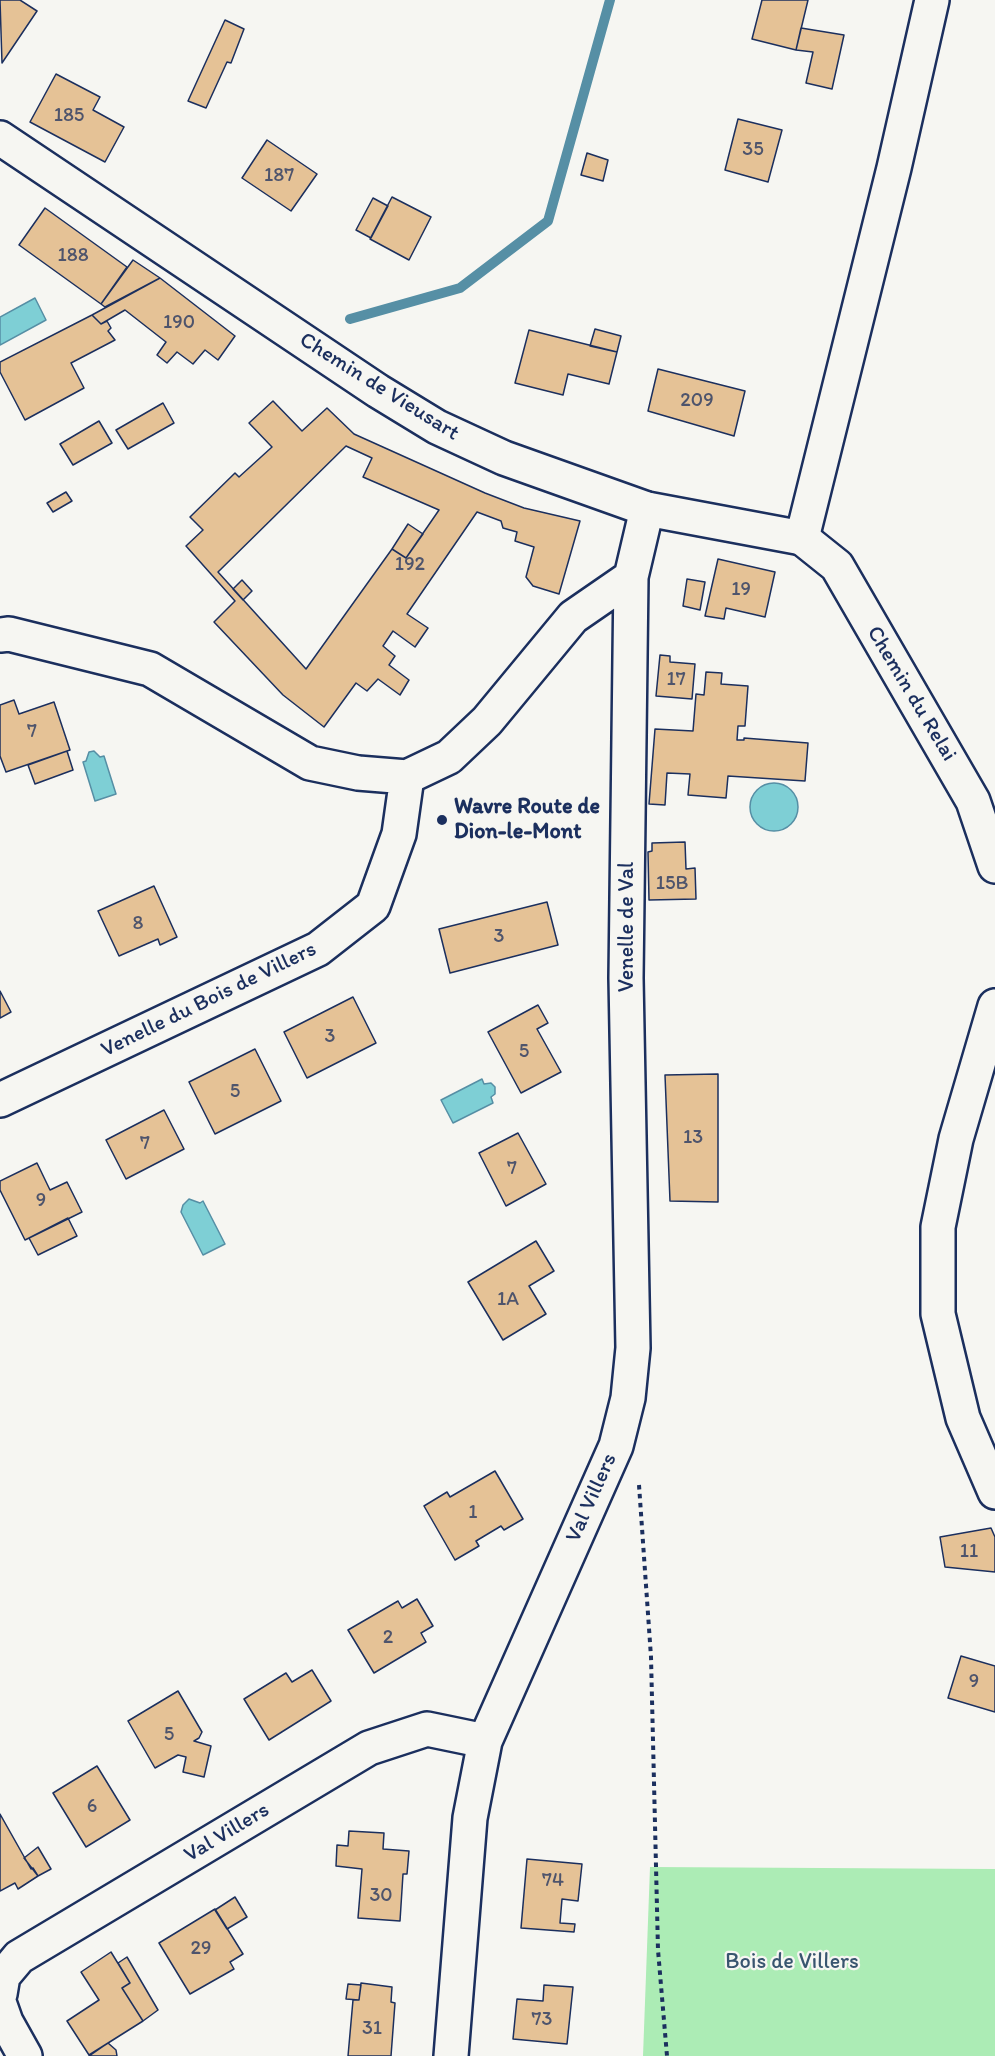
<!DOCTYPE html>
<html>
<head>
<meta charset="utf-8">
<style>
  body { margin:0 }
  canvas { display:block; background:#f6f6f2 }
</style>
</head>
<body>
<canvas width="995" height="2056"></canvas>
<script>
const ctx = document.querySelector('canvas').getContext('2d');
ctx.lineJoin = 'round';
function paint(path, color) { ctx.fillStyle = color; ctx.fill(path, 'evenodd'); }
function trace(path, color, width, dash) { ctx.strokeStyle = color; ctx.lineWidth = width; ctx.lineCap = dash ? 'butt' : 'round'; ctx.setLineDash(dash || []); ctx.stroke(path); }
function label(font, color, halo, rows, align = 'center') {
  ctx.font = font + ' Itim,sans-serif'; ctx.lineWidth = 4.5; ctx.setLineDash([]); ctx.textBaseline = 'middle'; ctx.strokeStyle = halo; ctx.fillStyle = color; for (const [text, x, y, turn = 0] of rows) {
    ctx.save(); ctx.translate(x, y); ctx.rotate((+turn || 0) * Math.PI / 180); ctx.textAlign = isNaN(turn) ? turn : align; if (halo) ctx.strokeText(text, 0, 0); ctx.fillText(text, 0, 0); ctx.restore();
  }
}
paint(new Path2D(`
  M650,1867L995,1869V2056H643Z`), '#acecb5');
const water = new Path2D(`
  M35,298L46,320L0,345V317Z
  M94,751L100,757L104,756L116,794L95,801L83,762L86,761L89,752Z
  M750 807a24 24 0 1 1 48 0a24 24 0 1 1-48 0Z
  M482,1079L484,1084L491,1083L495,1087V1094L491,1097L493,1103L453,1123L441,1100Z
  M189,1199L200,1203L203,1201L225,1244L203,1255L181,1212L183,1205Z`);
paint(water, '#7ecfd5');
trace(water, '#568fa5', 1.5);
trace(new Path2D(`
  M350,319L460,288L548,221L610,0`), '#568fa5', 10);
const building = new Path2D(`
  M0,0H20L37,11L2,63Z
  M762,0H808L796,50L752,39Z
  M225,20L244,29L231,63L227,62L206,108L188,101Z
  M801,28L844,35L832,89L806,83L813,52L796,50Z
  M56,74L100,97L93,110L124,127L105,162L30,122Z
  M738,119L782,130L768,182L725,170Z
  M267,140L317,174L291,211L242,178Z
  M587,153L608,160L603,181L581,175Z
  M392,197L431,217L409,260L370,239Z
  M373,198L388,206L371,238L356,230Z
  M45,208L127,267L101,304L19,245Z
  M133,260L160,278L105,307L101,304Z
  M160,278L235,336L218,360L205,350L193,364L177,352L167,363L157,355L166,342L125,310L101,324L92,315Z
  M92,315L101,324L107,321L111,328L108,331L115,340L71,363L84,388L25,420L0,372V362Z
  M595,329L621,336L617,352L590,346Z
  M529,330L617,352L609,384L568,374L563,395L515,383Z
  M658,369L745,391L734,436L648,411Z
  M273,401L302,431L327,408L354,434L485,493L524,508L580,521L559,594L533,586L526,577L534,547L515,541L517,532L503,528L501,521L477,512L407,614L428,628L415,647L393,631L383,646L395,656L389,665L409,680L400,695L378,679L367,691L356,683L324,727L283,695L214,622L235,601L186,546L203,530L190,517L235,473L239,477L272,447L249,423ZM346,446L372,458L363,477L439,510L406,558L392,549L306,669L218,572Z
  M163,403L174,423L128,449L116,430Z
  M99,421L112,443L73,465L60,444Z
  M66,492L72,501L53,512L47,503Z
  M408,524L423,534L406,558L392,549Z
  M718,559L775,572L765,617L726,608L724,619L705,616Z
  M687,579L705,582L700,610L683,606Z
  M242,580L252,591L243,600L233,589Z
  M660,655L670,656V662L695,664L692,699L656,696Z
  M706,672L722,673L721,684L748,686L745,726H738L737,740H744V738L808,743L805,781L728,776L726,798L688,795L690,774L667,773L665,805L649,804L655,729L693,731L696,694L704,695Z
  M14,700L19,714L54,702L70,750L6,772L0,756V705Z
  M67,751L73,770L35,784L28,765Z
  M685,842L686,869L695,868L696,899L649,900L648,852L652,851V843Z
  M154,886L177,937L160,945L158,939L119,956L98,911Z
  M547,902L558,945L450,973L439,929Z
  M0,991L11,1012L0,1018Z
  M353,997L376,1043L307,1078L284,1032Z
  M538,1005L548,1023L537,1029L561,1072L521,1093L488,1032Z
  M255,1049L281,1101L215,1134L189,1082Z
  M718,1074V1202L670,1201L665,1075Z
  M164,1110L184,1149L126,1179L106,1140Z
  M518,1133L546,1184L506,1206L479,1153Z
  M37,1163L50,1190L67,1182L82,1212L25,1240L0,1190V1181Z
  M68,1218L77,1236L38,1255L29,1238Z
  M536,1241L554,1271L529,1286L546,1314L503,1340L468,1282Z
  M495,1471L523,1519L504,1530L501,1526L476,1541L479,1546L455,1560L424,1506L447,1492L450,1497Z
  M991,1528L995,1537V1572L945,1567L940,1537Z
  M417,1599L433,1626L421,1633L426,1642L374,1673L348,1630L398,1601L402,1608Z
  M961,1656L995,1666V1712L948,1698Z
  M312,1670L331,1701L269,1740L244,1699L286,1673L292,1682Z
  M178,1691L202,1732L199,1738L194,1741L211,1746L204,1777L183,1772L186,1757L178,1755L155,1768L128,1721Z
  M97,1766L130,1820L86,1847L53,1793Z
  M0,1814L31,1869L33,1868L38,1876L18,1889L15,1883L0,1891Z
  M349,1831L384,1833L383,1849L409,1851L407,1874H403L400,1921L358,1918L362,1869L336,1866L337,1845L348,1846Z
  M38,1847L51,1869L38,1876L24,1858Z
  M527,1859L582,1864L578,1901L562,1899L560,1923L575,1924L574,1932L521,1928Z
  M235,1897L247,1917L227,1929L215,1910Z
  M215,1909L243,1954L230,1962L234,1969L190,1994L159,1943Z
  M111,1952L130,1983L122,1988L143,2021L89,2055L67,2021L99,2000L81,1972Z
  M127,1957L158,2010L143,2021L122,1988L130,1983L118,1963Z
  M361,1983L392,1987L391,2002L395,2003L391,2056H348L353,2000H359Z
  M348,1984L361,1985L359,2000L346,1999Z
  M544,1985L573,1987L567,2044L513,2039L517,1999L543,2001Z
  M108,2043L116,2050L117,2056H89Z`);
paint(building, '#e5c296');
trace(building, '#1b2f5e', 1.5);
const minor = new Path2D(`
  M802,538L837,566L973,801L995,866
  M0,635L9,634L150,669L310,763L358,773L407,777
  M407,777L449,757L487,721L573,617L631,577
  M995,1006L956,1139L938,1227V1314L963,1418L995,1492
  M0,1100L318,949L373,906L399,834L407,777
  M0,1994L3,1976L19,1957L369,1748L427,1729L485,1741
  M0,2005L6,2022L25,2056
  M451,2056L470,1818L485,1741L616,1446L628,1398L633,1348L626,978L631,577L647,509`);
const tertiary = new Path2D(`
  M0,138L378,391L437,427L504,458L647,509L802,538L894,168L932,0`);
trace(minor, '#1b2f5e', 38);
trace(tertiary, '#1b2f5e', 38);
trace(new Path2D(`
  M639,1485L651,1657L658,1950L667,2056`), '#1b2f5e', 4, [4.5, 4.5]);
trace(minor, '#f6f6f2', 33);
trace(tertiary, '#f6f6f2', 33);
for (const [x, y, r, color] of [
  [442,820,6,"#1b2f5e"]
]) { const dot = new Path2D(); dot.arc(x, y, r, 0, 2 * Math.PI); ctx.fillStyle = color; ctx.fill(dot); trace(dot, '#f6f6f2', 2); }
label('20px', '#4e546c', null, [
  ["185",69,116],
  ["35",753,150],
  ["187",279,176],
  ["188",73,256],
  ["190",179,323],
  ["209",697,401],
  ["192",410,565],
  ["19",741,590],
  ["17",676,680],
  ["7",32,732],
  ["15B",672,884],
  ["8",138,924],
  ["3",499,937],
  ["3",330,1037],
  ["5",524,1052],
  ["5",235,1092],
  ["13",693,1138],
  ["7",145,1144],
  ["7",512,1169],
  ["9",41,1201],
  ["1A",508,1300],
  ["1",473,1513],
  ["11",969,1552],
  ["2",388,1638],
  ["9",974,1682],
  ["5",169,1735],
  ["6",92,1807],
  ["74",553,1881],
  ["30",381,1896],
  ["29",201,1949],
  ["73",542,2020],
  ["31",372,2029]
]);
label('22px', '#1b2f5e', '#f6f6f2', [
  ["Chemin de Vieusart",379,387,32],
  ["Chemin du Relai",911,694,59],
  ["Venelle de Val",627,927,-90],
  ["Venelle du Bois de Villers",209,1000,-26],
  ["Val Villers",592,1498,-66],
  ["Val Villers",227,1833,-31]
]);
label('bold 22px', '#1b2f5e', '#f6f6f2', [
  ["Wavre Route de",454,807],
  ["Dion-le-Mont",454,832]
], 'left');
label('22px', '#38556f', '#f6f6f2', [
  ["Bois de Villers",792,1962]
]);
</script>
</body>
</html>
